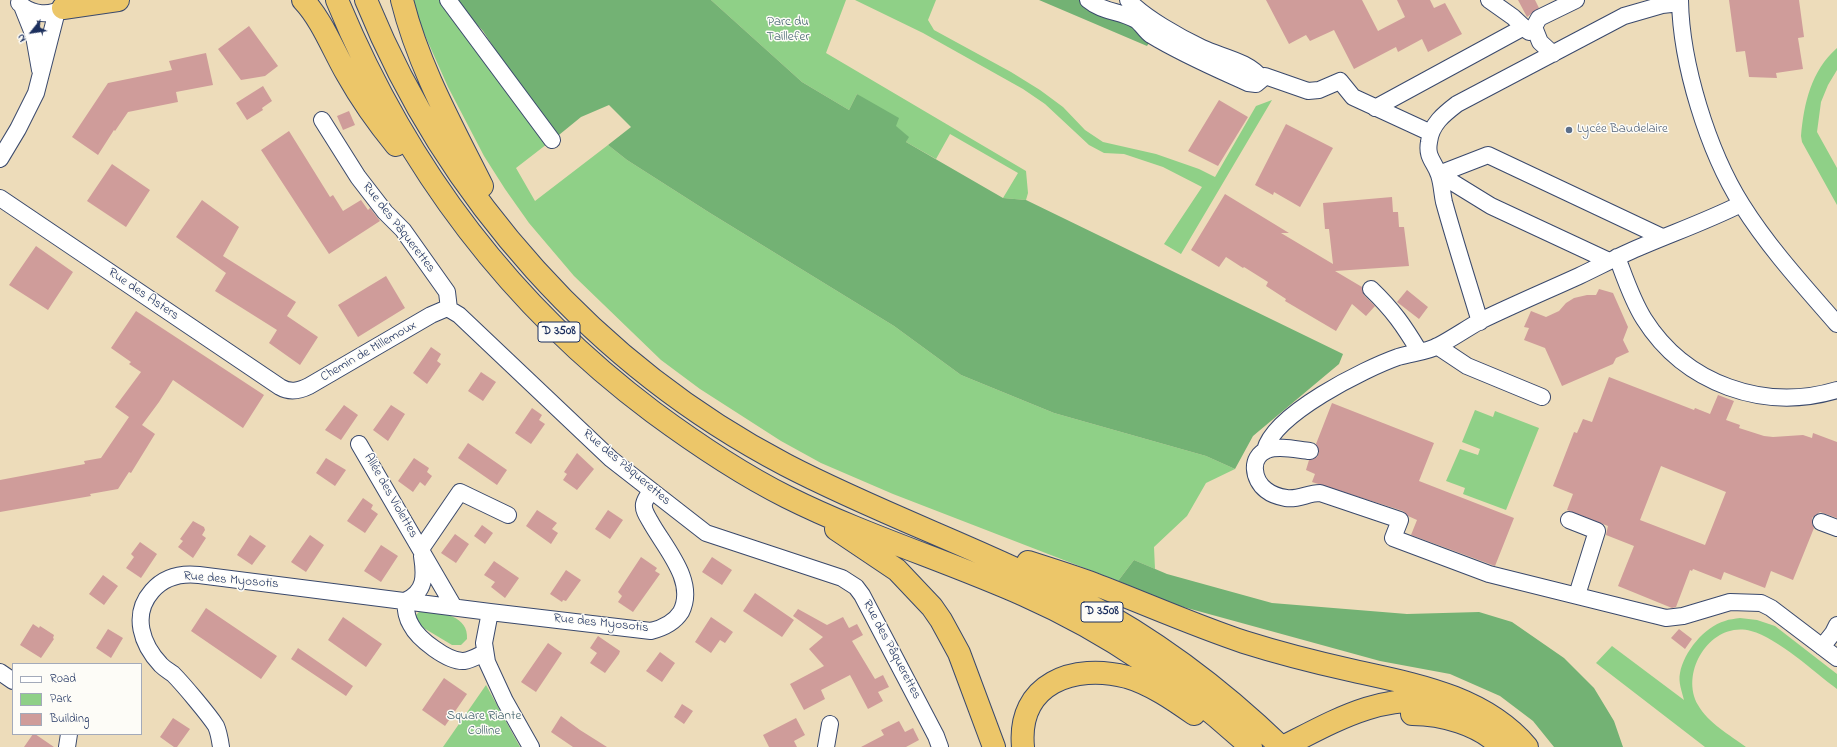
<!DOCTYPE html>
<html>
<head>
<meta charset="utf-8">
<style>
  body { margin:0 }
  #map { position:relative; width:1837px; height:747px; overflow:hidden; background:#eddcba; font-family:"Indie Flower",sans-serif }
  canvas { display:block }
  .legend { position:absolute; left:12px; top:663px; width:130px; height:72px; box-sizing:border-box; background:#fdfcf7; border:1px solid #a3aaba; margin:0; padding:5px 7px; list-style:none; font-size:12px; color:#1b2f5e }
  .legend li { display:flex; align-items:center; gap:8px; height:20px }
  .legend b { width:20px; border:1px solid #a3aaba }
  .north { position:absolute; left:12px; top:12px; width:40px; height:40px; -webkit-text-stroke:3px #fdfcf7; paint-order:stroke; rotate:240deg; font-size:11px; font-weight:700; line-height:16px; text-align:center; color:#1b2f5e }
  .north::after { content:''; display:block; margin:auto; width:14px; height:18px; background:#1b2f5e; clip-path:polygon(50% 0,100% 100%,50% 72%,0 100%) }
</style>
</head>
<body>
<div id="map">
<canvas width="1837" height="747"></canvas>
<ul class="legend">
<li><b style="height:5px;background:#fff"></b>Road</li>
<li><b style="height:11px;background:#8fd087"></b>Park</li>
<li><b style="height:11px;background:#cf9c9a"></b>Building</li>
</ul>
<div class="north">N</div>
</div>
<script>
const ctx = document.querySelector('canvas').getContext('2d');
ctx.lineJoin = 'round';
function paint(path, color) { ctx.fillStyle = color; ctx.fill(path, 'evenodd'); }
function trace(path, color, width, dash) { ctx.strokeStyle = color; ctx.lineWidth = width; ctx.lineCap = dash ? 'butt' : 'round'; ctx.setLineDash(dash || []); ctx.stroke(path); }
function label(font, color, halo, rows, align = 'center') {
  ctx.font = font + ' "Indie Flower",sans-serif'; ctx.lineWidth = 3; ctx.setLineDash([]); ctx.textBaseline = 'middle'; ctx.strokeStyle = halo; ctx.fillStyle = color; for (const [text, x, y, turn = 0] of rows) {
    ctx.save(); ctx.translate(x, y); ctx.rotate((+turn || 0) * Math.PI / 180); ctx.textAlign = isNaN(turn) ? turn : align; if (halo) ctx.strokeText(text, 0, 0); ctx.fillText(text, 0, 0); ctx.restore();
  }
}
paint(new Path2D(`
  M413,0H441L547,144L516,168L535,201L608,145L627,160L710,213L894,326L961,375L1054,413L1206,456L1235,469L1206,483L1187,516L1154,547L1155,569L1134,560L1118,581L893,494L821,463L781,441L700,389L661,360L574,276L529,223L505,189L484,156L448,87L420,24Z
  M711,0H846L826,53L1026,171L1028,193L1026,200L1003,198L1018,173L950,134L936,159L906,142L908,137L857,94L849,110L802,82Z
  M855,0H936L928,20L934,30L1011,72L1040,90L1063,107L1085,130L1103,142L1156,154L1199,169L1215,177L1256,106L1272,100L1181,254L1164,244L1202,187L1163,167L1124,154L1104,153L1089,145L1045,104L1023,89L923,33Z
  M1837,48V70L1828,85L1821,102L1817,132L1837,168V205L1802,142L1801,136C1804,103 1811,71 1837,48Z
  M1475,410L1493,417L1495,411L1539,428L1506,510L1463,494L1465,488L1446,481L1460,449L1478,455L1480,449L1462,442Z
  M419,612C436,611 469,614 467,639L461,645H452L417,624L415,616Z
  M1740,618L1757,620L1775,626L1837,674V689C1814,672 1778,638 1751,631C1712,620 1679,671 1698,705C1708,723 1730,735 1746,747H1705L1596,663L1612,646L1684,700C1682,692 1678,682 1680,673C1684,652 1704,627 1725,621C1729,619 1735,619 1740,618Z
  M486,685L520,747H443Z`), '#8fd087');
paint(new Path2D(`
  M454,0H711L802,82L849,110L857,94L899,118L896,126L909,137L906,142L1003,198L1026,200L1343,354L1339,364L1253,436L1235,469L1206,456L1054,413L961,375L894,326L710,213L627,160L608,145L631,127L609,105L581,117L554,139L483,31Z
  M1039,0H1082L1142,31L1150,41L1147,46Z
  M1134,560L1167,574L1272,603L1407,614L1479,612L1512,622L1564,658L1594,688L1614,721L1623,747H1554L1533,721L1500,696L1450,674L1380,661L1176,605L1118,581Z`), '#73b274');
paint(new Path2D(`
  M1266,0H1362L1378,31L1405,17L1397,0H1430L1434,8L1445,3L1462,34L1428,52L1422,39L1398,52L1396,47L1354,69L1334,30L1310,41L1306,35L1289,44Z
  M1518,0H1535L1539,8L1527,17Z
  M1729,0H1799L1804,37L1798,38L1803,69L1776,73L1777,78L1749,77L1745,51L1736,52Z
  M249,26L278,66L265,76L241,80L218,49Z
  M206,53L213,85L176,92L178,102L128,112L115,131L114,130L98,155L72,137L108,83L172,70L169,61Z
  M263,86L272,101L262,108L263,110L247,120L236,103Z
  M1219,100L1248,117L1218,166L1188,151Z
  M349,111L355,125L343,130L337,116Z
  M1286,124L1333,148L1300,207L1274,192L1273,195L1255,185Z
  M289,131L330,197L333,195L343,211L361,200L368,210L370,208L380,221L329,254L261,150Z
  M112,164L150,190L126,227L87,201Z
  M1225,194L1289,233H1281L1333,264L1329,229H1325L1323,203L1392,197L1393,212H1398L1399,227H1404L1409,266L1335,271L1362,287L1364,295L1375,306L1366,316L1352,304L1336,331L1285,301L1286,299L1266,286L1268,282L1244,267L1243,268L1226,257L1219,267L1191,250Z
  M202,200L239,227L223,256L296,302L287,316L318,337L300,365L269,343L277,330L215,291L226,273L176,237Z
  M36,246L73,272L48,310L9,285Z
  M386,276L405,308L358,337L338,305Z
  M1599,289L1613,293L1628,327L1623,340L1629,352L1616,358L1613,364L1562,386L1545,348L1524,340L1529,328L1524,327L1531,311L1546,317L1559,311L1566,303L1574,298L1587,295H1596Z
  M1407,290L1428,307L1419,319L1397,302Z
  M136,311L264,395L243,428L173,380L159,402L142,425L155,434L131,473L129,472L118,489L90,494L91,496L0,512V480L85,464L84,461L101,458L129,417L115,407L141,372L129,364L131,362L111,348Z
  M431,347L441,354L437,361L441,364L427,384L413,373Z
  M481,372L496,382L483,401L468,391Z
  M1609,377L1694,410L1695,408L1710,414L1718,395L1734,401L1726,420L1740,425L1739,428L1764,436L1773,437L1803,435L1812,438L1813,433L1837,442V518L1820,512L1812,518V523L1814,528L1793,580L1771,571L1765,588L1724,572L1721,580L1693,569L1692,571L1690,570L1676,607L1672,608L1618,586L1634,546L1606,535L1608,526L1567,510L1573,494L1553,486L1574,432L1577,433L1583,419L1592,422ZM1661,466L1726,492L1705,545L1640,520Z
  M1332,403L1434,443L1419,481L1514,518L1495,566L1411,535L1417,520L1408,516L1403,511L1312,482L1315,474L1306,470L1309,460L1317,457L1319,452L1316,444Z
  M344,405L358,415L341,440L325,430Z
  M391,405L405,414L388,441L373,430Z
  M532,408L542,415L539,420L545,424L531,444L515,433Z
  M468,443L507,470L497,485L458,458Z
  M577,453L594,469L577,490L563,480L567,474L564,472Z
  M326,458L346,470L335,486L316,473Z
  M414,458L429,468L427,472L432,476L425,486L420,482L413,492L398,481Z
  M363,498L373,505L371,509L378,514L365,533L347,521Z
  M537,510L557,523L552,529L558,533L551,544L526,526Z
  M608,510L623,520L610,539L595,529Z
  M193,521L204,527L205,530L202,535L206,538L193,558L178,547L183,541L180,539Z
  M482,525L493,533L485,544L474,536Z
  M455,534L469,544L456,563L441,553Z
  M250,535L266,546L252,565L237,555Z
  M310,535L324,545L306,572L291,562Z
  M140,542L157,554L141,578L126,568L134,557L131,554Z
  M381,545L398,556L381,582L364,571Z
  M641,557L657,568L655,571L660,574L633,612L618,602L622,596L618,592Z
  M712,557L732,570L722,585L702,572Z
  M494,561L519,578L505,598L491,587L495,582L484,575Z
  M566,570L581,580L566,601L563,600L562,602L550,594Z
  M103,575L118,586L104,605L89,594Z
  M755,593L794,620L782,637L743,611Z
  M206,608L277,656L261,679L191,631Z
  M798,609L827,625L843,617L849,628L857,624L863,635L852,641L875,679L883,675L889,687L878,692L883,701L868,709L850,675L821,690L825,699L804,710L790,684L824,666L809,649L823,637L793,616Z
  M343,617L382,644L366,667L328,640Z
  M711,617L733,632L725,643L720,640L711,653L695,642Z
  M33,624L39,628L40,626L54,635L53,638L54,639L41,658L20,645Z
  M108,629L123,638L111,658L96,648Z
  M1679,629L1692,639L1685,649L1671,638Z
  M598,636L620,651L619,654L605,673L590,663L597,653L590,648Z
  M548,643L562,653L536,692L521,682Z
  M298,648L353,686L346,696L291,659Z
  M660,652L675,663L662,682L646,671Z
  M444,678L467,694L445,726L422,710Z
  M682,704L693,711L684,724L674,717Z
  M561,716L580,730L607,747H573L551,732Z
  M173,718L190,729L177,747H174L160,737Z
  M796,718L805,735L794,741L797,747H769L763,735Z
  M899,721L905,732L913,728L919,740L906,747H861L884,735L881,730Z
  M33,734H35L54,747H24Z`), '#cf9c9a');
const minor = new Path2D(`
  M448,0L552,140
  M1088,0C1102,12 1121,11 1136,20C1142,24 1145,31 1151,35C1182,54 1215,68 1248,83L1256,84L1262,79C1249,61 1221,57 1202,48C1179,37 1145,18 1128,0
  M1489,0L1513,17L1529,32
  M1680,0C1681,64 1708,151 1742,205C1769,248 1804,286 1837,324
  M19,3C31,15 51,17 65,6
  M22,6L34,36L40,70
  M1553,54L1540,42L1534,27L1539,18L1576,0
  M1262,79L1265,76L1308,91L1319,90L1340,81L1353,97L1431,133
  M1375,108L1524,27
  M322,120L358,177L385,212L403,230L447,292L449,309L459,315L611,459L706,533L842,578L856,587L862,595L936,736L940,747
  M0,159L18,129L36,93L57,11
  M1439,174L1488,155L1662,237
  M1439,174L1491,206L1609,261
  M0,198L280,387C290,393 299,391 309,386L431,315L445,309H449
  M1617,257C1625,278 1632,300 1644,319C1685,384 1764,412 1837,390
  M1371,289C1393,310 1404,326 1419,351
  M1480,322C1468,282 1455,242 1444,202C1442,193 1442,184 1439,175C1435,162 1426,158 1429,142C1431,124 1444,114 1457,104L1624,16L1662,5L1680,3
  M1437,346L1467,366L1542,397
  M359,444L454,607
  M1265,450C1274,414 1364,369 1398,357C1411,353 1427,352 1438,346C1453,338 1466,329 1480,321C1513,305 1546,291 1579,276C1596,268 1613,259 1631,251C1667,235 1705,222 1741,204
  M1310,451C1298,450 1279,445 1267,450C1249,457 1253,480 1266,490C1271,494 1280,497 1286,498C1298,500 1308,493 1320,493L1400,520L1393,538L1489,574L1666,618L1683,616L1730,602L1761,603L1771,608L1837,658
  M1569,520L1597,531L1577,595
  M1821,522L1837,528
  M421,549L460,492L508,515
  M422,556C425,575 426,592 405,601C406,610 406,617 411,625C418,639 448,662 464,661C471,660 478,656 484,653
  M490,612L484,643L487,662L505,701L531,747
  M1822,647L1833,633L1837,625
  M0,672L13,681
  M67,747L69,734
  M221,747C220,740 219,733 216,726C209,715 183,684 173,674C169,671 165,669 161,665C142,645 131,615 152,591C164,577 181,573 199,575L490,612L651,631C663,628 674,623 681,612C697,581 664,547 650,521C647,516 643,510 644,504C645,499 649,494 651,491
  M826,747L830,724`);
const highway = new Path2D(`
  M303,0C322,20 333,50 347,74C361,99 378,123 396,145
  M337,0C405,165 509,304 653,412C695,443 739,473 787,497C863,535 945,560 1024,595C1110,633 1182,684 1251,747
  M366,0C446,198 597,366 786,465C882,515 984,550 1080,600C1153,638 1221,689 1281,747
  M402,0C418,65 452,126 482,186
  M63,8L118,0
  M836,529L897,570L932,607L941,620L959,653L994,747
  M1028,562C1050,569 1072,576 1094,584C1144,603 1193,625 1244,642C1279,653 1314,662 1350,670C1412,684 1483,695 1527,747
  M1412,714C1441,714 1480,724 1501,747
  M1023,747C1017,683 1074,663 1127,677C1151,684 1174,700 1194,714
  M1283,747C1338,719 1381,693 1445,702`);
trace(minor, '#3a496c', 18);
trace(highway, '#3a496c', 24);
trace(minor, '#fff', 16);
trace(highway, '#ecc669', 22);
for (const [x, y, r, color] of [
  [1569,130,4,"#5c6f8a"]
]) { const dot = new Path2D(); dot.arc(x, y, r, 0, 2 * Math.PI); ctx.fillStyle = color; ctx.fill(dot); trace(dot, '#fdfcf7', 1.5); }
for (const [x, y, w] of [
  [559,332,42],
  [1102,612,42]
]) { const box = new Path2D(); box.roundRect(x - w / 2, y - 10, w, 20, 3); ctx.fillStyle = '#fdfcf7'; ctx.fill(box); trace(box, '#1b2f5e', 1); }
label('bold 12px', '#1b2f5e', null, [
  ["D 3508",559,332],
  ["D 3508",1102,612]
]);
label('13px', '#3e5f6a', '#fdfcf7', [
  ["Parc du",788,23],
  ["Taillefer",788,38],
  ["Square Riante",484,717],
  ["Colline",484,732]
]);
label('13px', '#4e5e75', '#fdfcf7', [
  ["Lycée Baudelaire",1577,130]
], 'left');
label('13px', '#1b2f5e', '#fdfcf7', [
  ["Rue des Pâquerettes",398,228,52],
  ["Rue des Asters",143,295,34],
  ["Chemin de Millemoux",369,352,-30],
  ["Rue des Pâquerettes",626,468,40],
  ["Allée des Violettes",390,496,60],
  ["Rue des Myosotis",231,581,5],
  ["Rue des Myosotis",601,624,6],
  ["Rue des Pâquerettes",891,650,62]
]);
</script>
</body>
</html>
